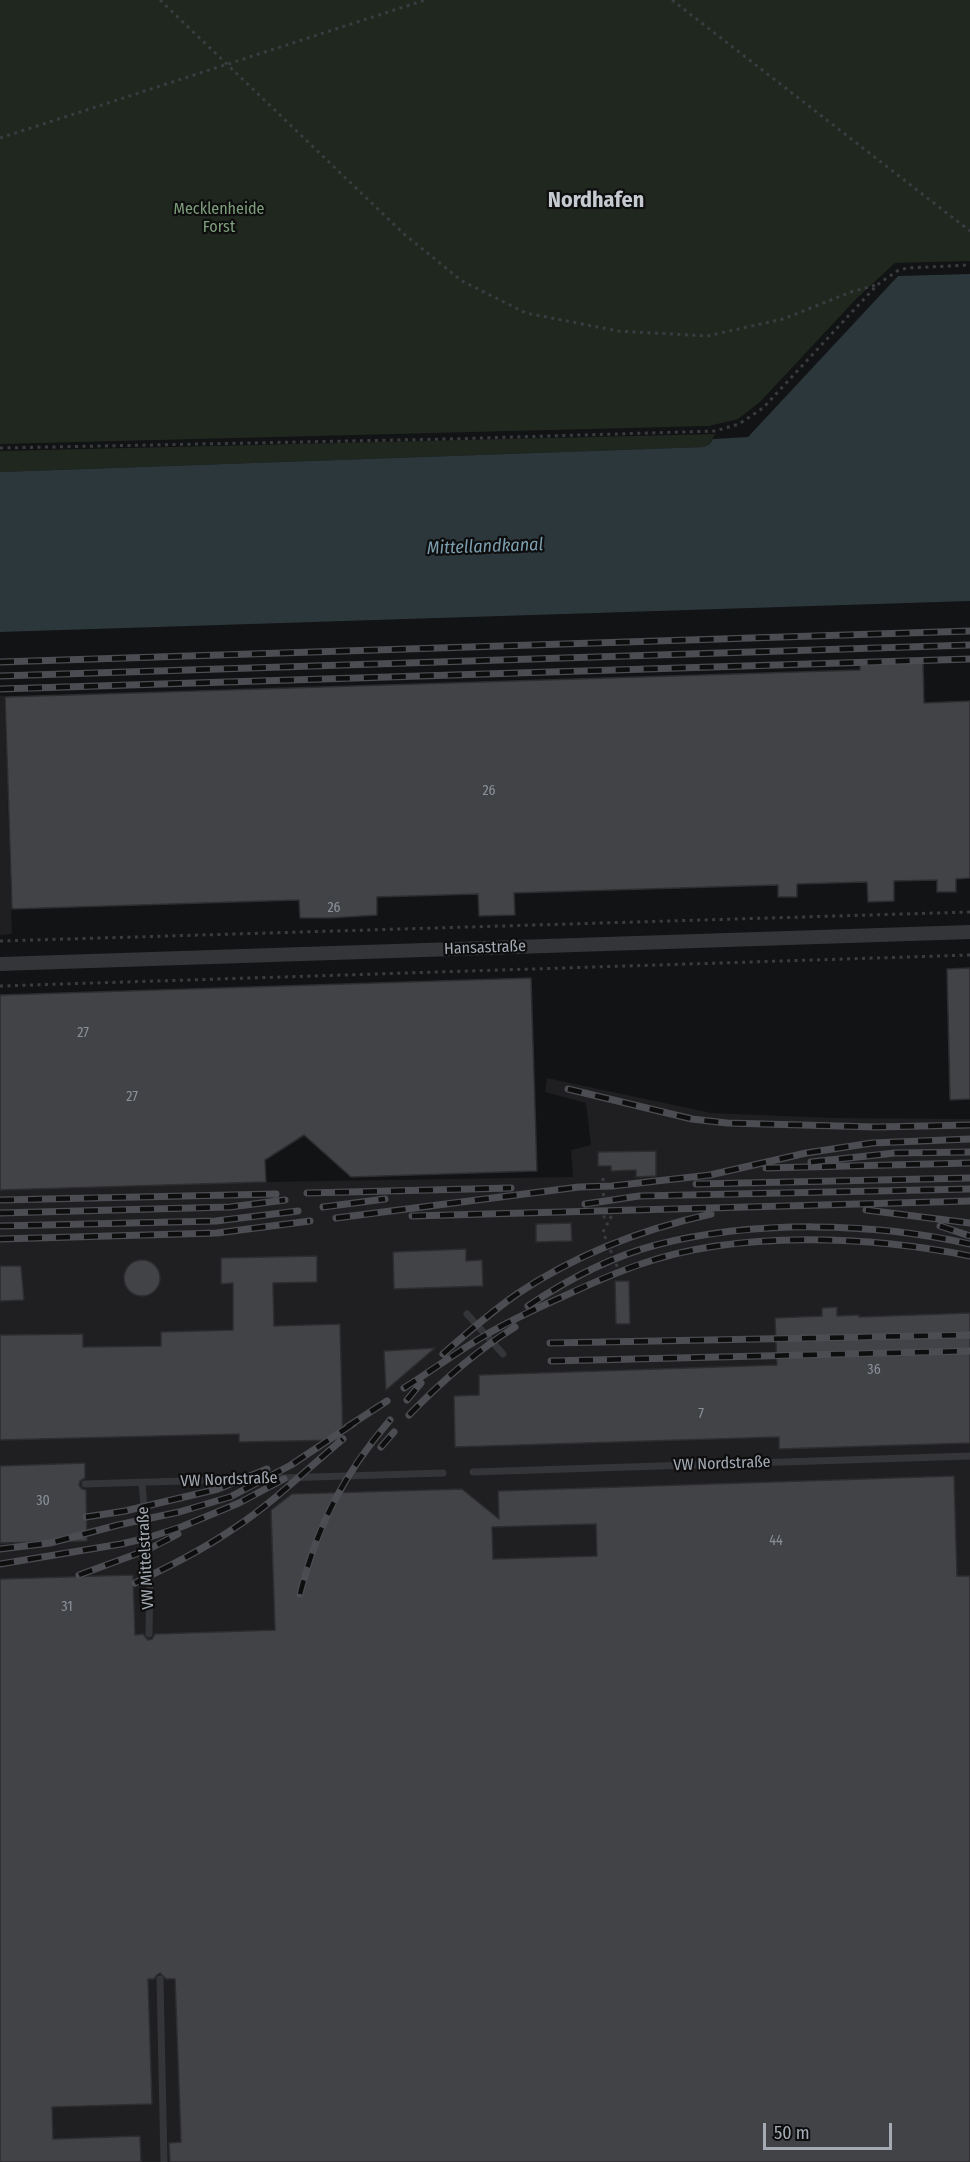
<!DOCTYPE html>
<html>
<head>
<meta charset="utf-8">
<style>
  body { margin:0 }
  #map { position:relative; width:970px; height:2162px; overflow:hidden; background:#121314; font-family:"Fira Sans Condensed",sans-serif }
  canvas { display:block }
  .scale { position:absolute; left:763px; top:2123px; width:129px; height:27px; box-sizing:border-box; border:3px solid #a4abb4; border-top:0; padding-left:8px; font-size:18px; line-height:21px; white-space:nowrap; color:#a4abb4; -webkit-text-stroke:4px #0e0e0f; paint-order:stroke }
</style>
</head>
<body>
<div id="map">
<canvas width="970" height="2162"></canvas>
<div class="scale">50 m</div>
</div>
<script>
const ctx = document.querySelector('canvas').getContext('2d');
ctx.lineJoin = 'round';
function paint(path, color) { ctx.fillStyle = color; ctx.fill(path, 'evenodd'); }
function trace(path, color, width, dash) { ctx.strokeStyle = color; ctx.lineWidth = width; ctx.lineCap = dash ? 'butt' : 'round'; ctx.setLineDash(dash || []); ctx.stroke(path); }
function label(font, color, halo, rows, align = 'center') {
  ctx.font = font + ' "Fira Sans Condensed",sans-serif'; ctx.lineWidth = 4.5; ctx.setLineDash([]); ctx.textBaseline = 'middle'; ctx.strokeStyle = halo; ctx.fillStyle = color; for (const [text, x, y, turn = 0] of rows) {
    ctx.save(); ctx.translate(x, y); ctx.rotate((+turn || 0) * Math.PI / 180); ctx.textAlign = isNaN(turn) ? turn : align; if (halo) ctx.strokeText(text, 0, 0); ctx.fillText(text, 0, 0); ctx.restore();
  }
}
paint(new Path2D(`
  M4,695L12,934L0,935V696Z
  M547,1078L711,1113L834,1118L970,1119V2162H0V1190L265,1182L573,1177L571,1150L591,1145L586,1103L545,1092Z`), '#1f1f21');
paint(new Path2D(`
  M0,0H970V261L895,263L857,298L760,402L738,419L709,426L0,444Z
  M715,434L710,444L704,447L0,472V451Z`), '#1f271f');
paint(new Path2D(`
  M970,274V601L0,632V472L704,447L710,444L713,439L748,437L898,276Z`), '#2c373c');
const building = new Path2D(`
  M923,660L924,703L970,701V878L956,879V892H937V880L894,881V901L868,902L867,882L797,884V897H778V885L514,893L515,915L479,916L478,894L377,897V915L331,918H300L299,900L12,909L5,697L860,670V662Z
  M970,968V1099L950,1100L947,969Z
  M531,978L537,1171L351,1177L304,1135L265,1160L266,1182L0,1190V995Z
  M656,1151V1176L636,1177V1170L611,1171V1166H598V1152Z
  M571,1223L572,1241L536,1242V1224Z
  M466,1249V1261L482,1260L483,1286L394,1289L393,1252Z
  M317,1256V1282L273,1283L274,1326L340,1324L343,1440L239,1442V1434L0,1440V1335L83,1334V1347L161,1346V1332L233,1330V1283L221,1284V1258Z
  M124 1278a18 18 0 1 1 36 0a18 18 0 1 1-36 0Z
  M0,1266H21L24,1300L0,1301Z
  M615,1281H629L630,1324H616Z
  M837,1307V1316L859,1315V1317L970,1313V1443L779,1449V1437L455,1447L454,1396L479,1395V1375L777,1365L775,1318L822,1316V1308Z
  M435,1348L386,1390L384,1351Z
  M85,1463V1478L80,1481L79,1485L82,1489L86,1490L87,1541L0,1543V1466Z
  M954,1476L957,1576H970V2162H170L169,2143L181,2142L175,1979H166L160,1973L157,1975L154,1979H148L152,2104L52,2107L53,2139L140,2136L141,2162H0V1579L133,1575L135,1635L143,1634L148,1640L152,1639L155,1634L275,1630L271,1510L292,1494L462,1489L499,1519L498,1491ZM596,1524L597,1556L493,1559L492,1527Z`);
paint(building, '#414347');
trace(building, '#2d2d30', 1.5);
trace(new Path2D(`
  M160,0L404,234L462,281L526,313L618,331L707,336L783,319L851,292L876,285
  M672,0L970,231
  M0,138L425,0
  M0,448L448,439L715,431L739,424L763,408L877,285L897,271L907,268L970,265
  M0,941L970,912
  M0,986L970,955
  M603,1178L604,1217H611L603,1232L621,1276`), '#3a3c40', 3, [3, 4.5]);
trace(new Path2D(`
  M467,1314L503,1354
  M473,1472L970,1456
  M142,1483L150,1576L149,1634
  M85,1484L443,1473
  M160,1979L164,2162`), '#343539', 7);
trace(new Path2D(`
  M0,964L970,932`), '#343539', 14);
const rail = new Path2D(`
  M0,662L970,631
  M0,676L970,645
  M0,689L970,659
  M568,1089L692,1119L727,1123L876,1127L970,1125
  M811,1162L895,1153L970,1152
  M766,1168L970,1163
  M696,1184L970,1178
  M307,1193L511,1188
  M0,1200L276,1194
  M585,1204L639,1196L970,1189
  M323,1207L385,1199
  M866,1210L970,1223
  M0,1213L230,1207L285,1200
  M412,1216L970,1201
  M336,1218L579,1187L612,1186L710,1175L806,1153L872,1143L970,1139
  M0,1226L216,1221L298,1211
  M940,1226L970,1236
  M0,1239L217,1233L310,1221
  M528,1306C567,1280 610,1257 656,1245C753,1220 873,1222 970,1244
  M550,1343L970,1335
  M443,1354C467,1333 491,1312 517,1294C575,1255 643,1229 711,1214
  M551,1361L970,1351
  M404,1388C431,1371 457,1352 484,1336C509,1321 535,1309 562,1297C588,1285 614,1273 641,1264C738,1230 871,1236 970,1256
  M407,1400L421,1383
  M409,1415C441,1382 476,1351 515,1327
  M347,1427L387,1401
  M381,1447L394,1432
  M86,1517L125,1511L218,1489L267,1469
  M0,1549L50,1543L118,1525L179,1512L230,1497L291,1465L354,1423
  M0,1564L121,1544L147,1538L181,1527L239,1503L284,1479
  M79,1575L147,1550L178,1534
  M135,1583C170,1566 204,1549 236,1527C275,1501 308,1468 343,1439
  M300,1594C318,1524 343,1475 390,1420`);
trace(rail, '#4b4d52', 7);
trace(rail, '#0e0e0f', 4.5, [14]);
label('14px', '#8b9199', null, [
  ["26",489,791],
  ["26",334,908],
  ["27",83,1033],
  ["27",132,1097],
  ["36",874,1370],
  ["7",701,1414],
  ["30",43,1501],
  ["44",776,1541],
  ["31",67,1607]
]);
label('16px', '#7e9f7c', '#0e0e0f', [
  ["Mecklenheide",219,210],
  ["Forst",219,228]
]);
label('16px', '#a4abb4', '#0e0e0f', [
  ["Hansastraße",485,948,-2],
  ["VW Nordstraße",722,1464,-2],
  ["VW Nordstraße",229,1480,-2],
  ["VW Mittelstraße",146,1558,-93]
]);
label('italic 18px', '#7c9eaf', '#0e0e0f', [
  ["Mittellandkanal",485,547,-2]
]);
label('bold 22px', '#c5cad0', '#0e0e0f', [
  ["Nordhafen",596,201]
]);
</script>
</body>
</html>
